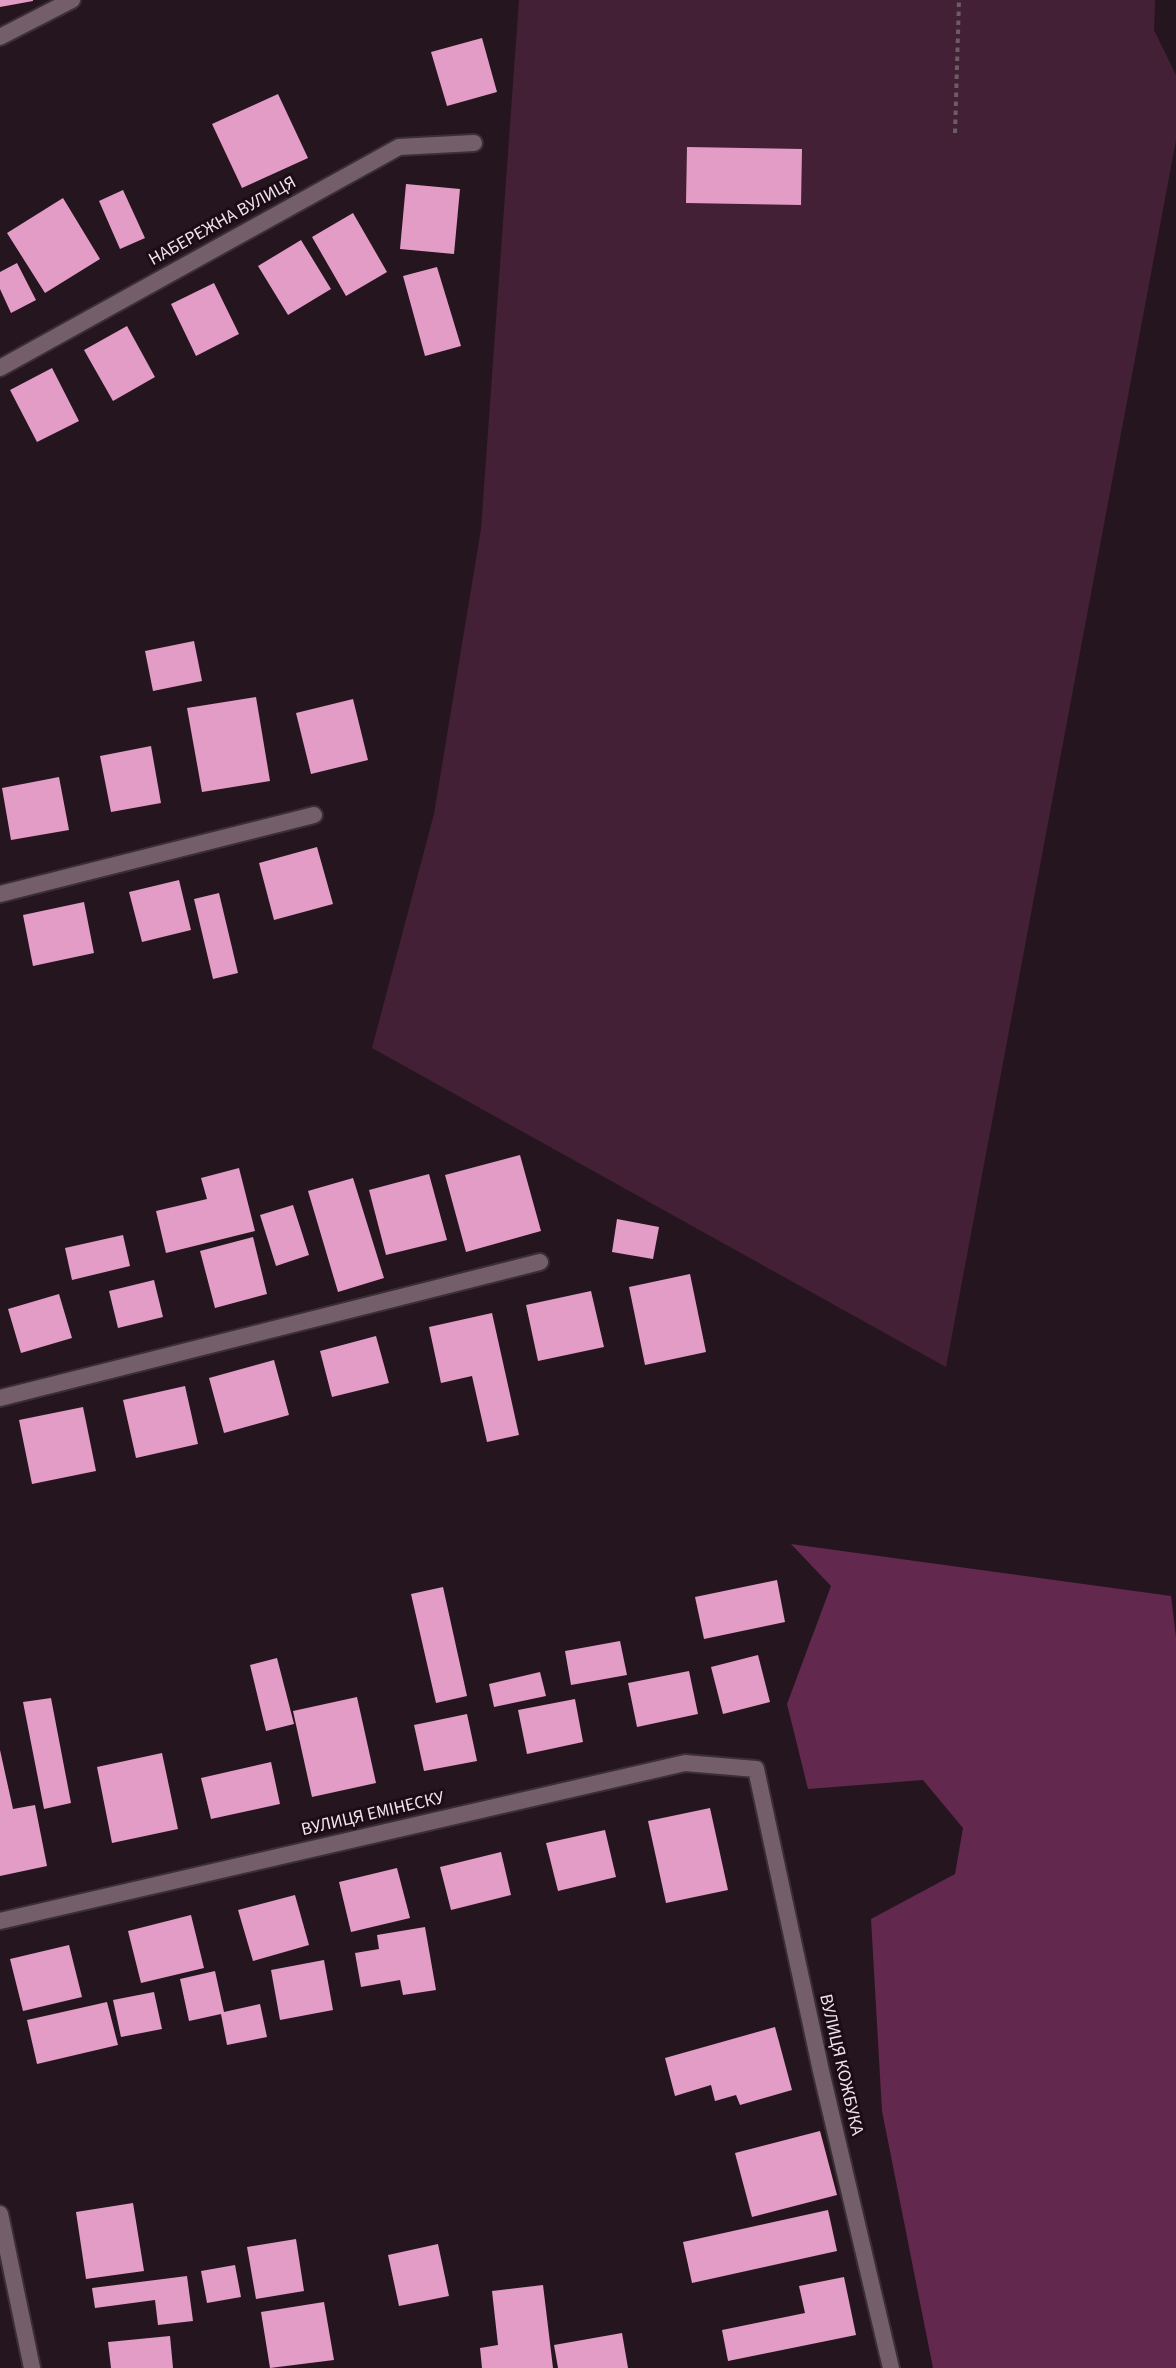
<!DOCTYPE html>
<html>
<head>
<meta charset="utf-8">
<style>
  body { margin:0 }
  canvas { display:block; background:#25151f }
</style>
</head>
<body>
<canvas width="1176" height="2368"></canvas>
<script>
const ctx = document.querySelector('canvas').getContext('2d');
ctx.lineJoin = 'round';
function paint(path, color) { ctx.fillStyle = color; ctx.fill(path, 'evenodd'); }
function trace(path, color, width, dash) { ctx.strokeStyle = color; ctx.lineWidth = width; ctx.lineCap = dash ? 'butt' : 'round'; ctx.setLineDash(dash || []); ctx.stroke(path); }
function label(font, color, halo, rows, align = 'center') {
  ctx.font = font + ' "Source Sans 3",sans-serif'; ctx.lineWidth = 6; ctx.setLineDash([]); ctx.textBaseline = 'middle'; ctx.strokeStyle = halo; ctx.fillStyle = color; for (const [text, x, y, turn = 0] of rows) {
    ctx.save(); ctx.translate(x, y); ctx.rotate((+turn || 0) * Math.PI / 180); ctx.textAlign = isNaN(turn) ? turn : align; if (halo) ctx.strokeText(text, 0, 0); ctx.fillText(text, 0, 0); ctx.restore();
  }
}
paint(new Path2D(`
  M519,0H1155L1154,30L1176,75V140L946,1367L372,1048L434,814L481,529Z`), '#442036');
paint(new Path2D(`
  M791,1544L1171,1596L1176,1637V2368H933L882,2111L871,1919L955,1874L963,1828L923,1780L808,1789L787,1704L831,1586Z`), '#63284d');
paint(new Path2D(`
  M0,0H33V1L0,7Z
  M482,38L497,92L447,106L431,52Z
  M278,94L308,158L242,188L212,124Z
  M687,147L802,149L801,205L686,203Z
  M406,184L460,189L454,254L400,249Z
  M123,190L145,238L120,249L99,201Z
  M63,198L100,259L45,293L7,233Z
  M353,213L387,272L346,296L312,237Z
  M301,240L331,289L288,315L258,266Z
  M17,263L36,300L11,313L0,289V272Z
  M437,267L461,346L425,356L403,276Z
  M214,283L239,334L196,356L171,304Z
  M127,326L155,377L113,401L84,350Z
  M52,368L79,421L37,442L10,390Z
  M194,641L202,681L153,691L145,651Z
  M256,697L270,781L202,792L187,708Z
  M353,699L368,760L311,774L296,713Z
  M151,746L161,803L111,812L100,756Z
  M59,777L69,830L11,840L2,788Z
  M317,847L333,904L274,920L259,863Z
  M179,880L191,930L142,942L129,892Z
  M219,893L238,973L213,979L194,899Z
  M84,902L94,953L33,966L23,915Z
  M520,1155L541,1231L466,1252L445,1175Z
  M239,1168L255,1231L166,1253L156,1211L207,1199L201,1178Z
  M429,1174L447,1240L386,1255L369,1190Z
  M353,1178L384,1278L338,1292L308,1191Z
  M293,1205L309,1255L276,1266L260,1215Z
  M617,1219L659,1227L653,1259L612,1252Z
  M123,1235L130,1266L72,1280L65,1248Z
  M253,1237L267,1294L215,1308L200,1251Z
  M690,1274L706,1352L645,1365L629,1287Z
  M154,1280L163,1317L118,1328L109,1291Z
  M591,1291L604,1347L538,1361L526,1305Z
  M59,1294L72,1338L21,1353L8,1309Z
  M492,1313L519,1435L487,1442L472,1376L441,1383L429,1327Z
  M376,1336L389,1383L332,1397L320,1351Z
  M274,1360L289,1415L224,1433L209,1378Z
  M185,1386L198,1444L136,1458L123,1400Z
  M83,1407L96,1471L32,1484L19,1420Z
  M777,1580L785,1622L704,1639L695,1597Z
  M443,1587L467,1696L436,1703L411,1594Z
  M620,1641L627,1675L571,1685L565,1651Z
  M758,1655L770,1702L723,1714L711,1667Z
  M277,1658L294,1724L266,1731L250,1665Z
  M689,1671L698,1714L637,1727L628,1683Z
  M540,1672L546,1696L494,1707L489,1684Z
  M357,1697L376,1783L312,1797L293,1711Z
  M51,1698L71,1803L44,1809L23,1702Z
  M575,1699L583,1742L527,1754L518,1710Z
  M467,1714L477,1761L424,1771L414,1725Z
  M0,1750L13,1809L35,1805L47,1866L0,1876Z
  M162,1753L178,1829L112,1843L97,1767Z
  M271,1762L280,1804L211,1819L201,1778Z
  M710,1808L728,1890L666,1903L648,1821Z
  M605,1830L616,1877L558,1891L546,1843Z
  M501,1852L511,1895L451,1910L440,1867Z
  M397,1868L410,1918L351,1932L339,1882Z
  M295,1895L309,1945L253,1961L238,1910Z
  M191,1915L204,1968L141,1983L128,1931Z
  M425,1927L436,1990L403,1995L400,1980L361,1987L355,1953L379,1949L377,1935Z
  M69,1945L82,1997L23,2011L10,1959Z
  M324,1960L333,2010L280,2020L271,1970Z
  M215,1971L224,2012L260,2004L267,2037L227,2045L221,2014L189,2021L180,1979Z
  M154,1992L162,2029L121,2037L113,2000Z
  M107,2002L118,2045L37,2064L27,2020Z
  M775,2027L792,2090L740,2105L736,2095L715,2101L711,2085L675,2096L665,2058Z
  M820,2131L837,2195L752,2217L735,2153Z
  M133,2203L144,2271L86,2279L76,2212Z
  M828,2210L837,2251L692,2283L683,2242Z
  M296,2239L304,2291L256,2299L247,2247Z
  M438,2244L449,2296L399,2306L388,2255Z
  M235,2265L241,2297L207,2303L201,2271Z
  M187,2276L193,2321L158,2325L155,2300L95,2308L92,2288Z
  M844,2277L856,2335L728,2361L722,2330L805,2313L799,2286Z
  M543,2285L553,2368H482L480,2348L498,2345L492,2291Z
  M324,2302L334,2360L270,2368L261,2312Z
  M622,2333L628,2368H558L554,2345Z
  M170,2336L173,2368H111L108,2342Z`), '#e39cc5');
const minor = new Path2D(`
  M0,37L72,0
  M0,368L399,147L474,143
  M0,894L314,815
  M0,1398L540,1262
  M0,1921L685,1763L756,1769L821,2071L891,2368
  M0,2214L32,2368`);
trace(minor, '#3b2f35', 20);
trace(new Path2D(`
  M955,133L959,0`), '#6b5c65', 4, [4.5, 4.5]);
trace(minor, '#735e6a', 16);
label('18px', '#f0e3ea', '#1c0c15', [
  ["НАБЕРЕЖНА ВУЛИЦЯ",223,222,-29],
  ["ВУЛИЦЯ ЕМІНЕСКУ",373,1815,-13],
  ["ВУЛИЦЯ КОЖБУКА",840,2065,77]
]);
</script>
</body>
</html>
